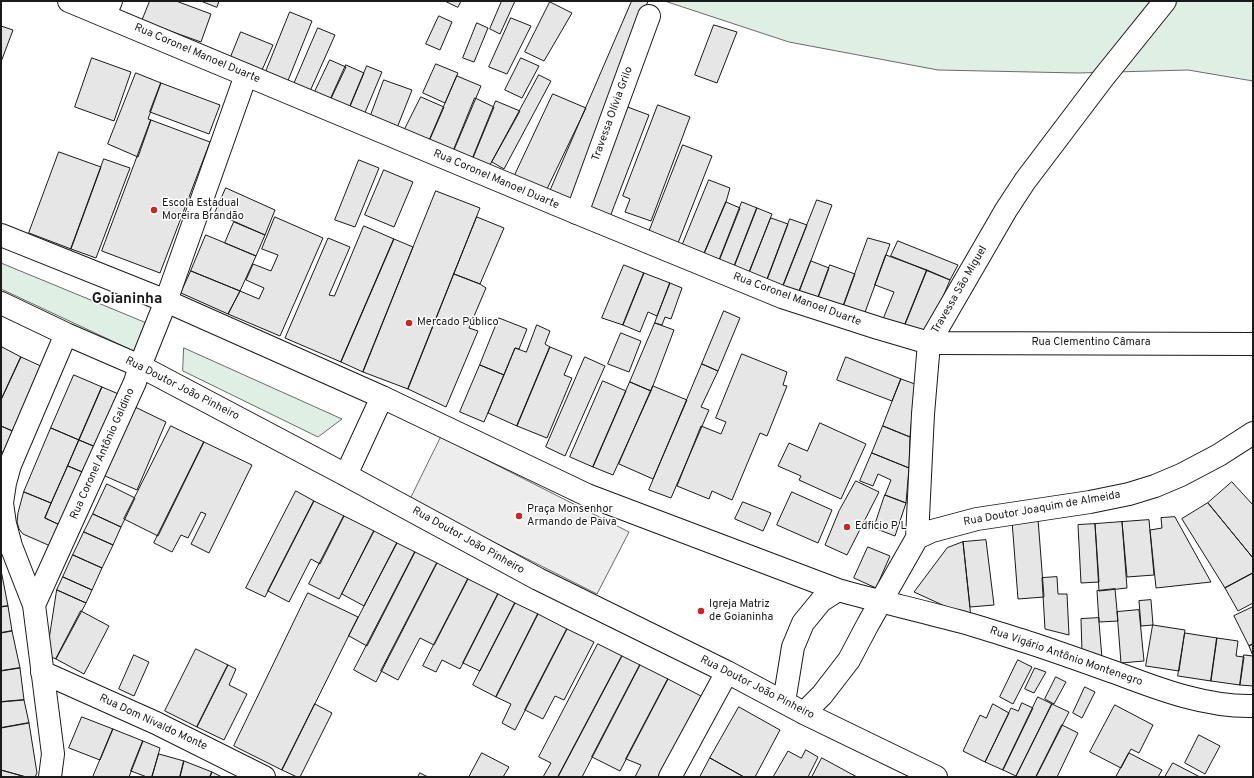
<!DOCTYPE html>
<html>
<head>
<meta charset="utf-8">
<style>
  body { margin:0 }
  #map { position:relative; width:1254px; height:778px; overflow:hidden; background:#fff; font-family:Overpass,sans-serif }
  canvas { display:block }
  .frame { position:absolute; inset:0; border:2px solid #1a1a1a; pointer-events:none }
</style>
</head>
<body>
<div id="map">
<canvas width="1254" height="778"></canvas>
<div class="frame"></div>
</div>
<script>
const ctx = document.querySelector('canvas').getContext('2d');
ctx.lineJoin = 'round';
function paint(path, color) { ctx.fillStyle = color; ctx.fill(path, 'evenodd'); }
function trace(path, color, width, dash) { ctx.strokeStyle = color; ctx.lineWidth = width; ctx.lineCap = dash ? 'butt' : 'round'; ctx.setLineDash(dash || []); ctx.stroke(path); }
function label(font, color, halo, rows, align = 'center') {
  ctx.font = font + ' Overpass,sans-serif'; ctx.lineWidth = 3; ctx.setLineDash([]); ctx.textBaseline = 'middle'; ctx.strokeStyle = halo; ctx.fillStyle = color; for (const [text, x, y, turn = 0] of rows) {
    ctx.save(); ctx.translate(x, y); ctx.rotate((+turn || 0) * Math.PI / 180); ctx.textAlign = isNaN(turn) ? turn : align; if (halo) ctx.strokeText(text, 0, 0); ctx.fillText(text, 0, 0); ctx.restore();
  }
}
const green = new Path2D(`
  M665,1H1253V81L1188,70L1078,73L938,70L789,42Z
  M1,263L149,324L140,354L1,289Z
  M184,348L342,419L318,437L183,371Z`);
paint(green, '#e0efe3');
trace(green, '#6a6a6a', 1);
const parking = new Path2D(`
  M441,437L629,532L597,594L410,500Z`);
paint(parking, '#ededed');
trace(parking, '#6a6a6a', 1);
const building = new Path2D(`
  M150,1H176L211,14L201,42L142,21Z
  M201,1H219L217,7Z
  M445,1H461L458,7Z
  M502,1H515L500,34L490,29Z
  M632,1H648L571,205L548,196Z
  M550,2L572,13L544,61L525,52Z
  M290,12L312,21L285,88L263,79Z
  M439,16L452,22L440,50L426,44Z
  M511,18L531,26L507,74L489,67Z
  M477,23L488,28L474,62L463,58Z
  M714,25L737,32L717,83L695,75Z
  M1,26L13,30L1,62Z
  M318,28L335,35L307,98L291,91Z
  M241,32L273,45L259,77L228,64Z
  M92,58L131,72L114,121L75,107Z
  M521,58L539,66L522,98L505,90Z
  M330,60L346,67L327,107L311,100Z
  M436,64L458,73L445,103L423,93Z
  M346,65L364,73L346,116L327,107Z
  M367,66L382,72L361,122L346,116Z
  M136,73L161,83L148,119L151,120L138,157L108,144Z
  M539,75L551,81L504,169L492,162Z
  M457,76L481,86L451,157L427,146Z
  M384,80L412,90L395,133L368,123Z
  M161,83L220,105L209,134L150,112Z
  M553,94L586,108L545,193L514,177Z
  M421,97L444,107L427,146L402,135Z
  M475,98L494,107L470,165L451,157Z
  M496,101L520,111L486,172L470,165Z
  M658,105L690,117L651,221L625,212L630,199L623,196Z
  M625,106L649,115L608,222L584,213Z
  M151,120L210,142L160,273L102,251Z
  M683,145L712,156L678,243L649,232Z
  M59,152L101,167L71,249L29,233Z
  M104,159L130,168L96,258L71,249Z
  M359,160L379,168L355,227L335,220Z
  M384,170L413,182L394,227L365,215Z
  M709,180L730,188L726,202L704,254L682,246Z
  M226,188L275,210L265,235L215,213Z
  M436,191L480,208L408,389L363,372Z
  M817,200L832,205L799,292L783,286Z
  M726,202L740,208L719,261L704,254Z
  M742,202L757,208L734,267L719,261Z
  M757,208L772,214L749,273L734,267Z
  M275,217L323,238L280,336L228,314L240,291L259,299L264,288L246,280L253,264L271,271L278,255L262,249Z
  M477,217L504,228L480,284L454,274Z
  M771,218L788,224L767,280L749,273Z
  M790,219L807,225L783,286L767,280Z
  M234,222L265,235L256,256L225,243Z
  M364,226L394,239L341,362L285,338L328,238L350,247L329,295L334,296Z
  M206,235L256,256L240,291L191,271Z
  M868,238L890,244L864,315L843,307Z
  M394,239L413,247L363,372L341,362Z
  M898,241L958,265L950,280L891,256Z
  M886,255L927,270L904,327L883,319L894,292L875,285Z
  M811,261L829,268L818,298L799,292Z
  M624,265L644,273L623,325L602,318Z
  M830,265L855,274L843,307L818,298Z
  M927,270L950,280L927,335L904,327Z
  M191,271L240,291L228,314L181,293Z
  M644,273L670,283L657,316L648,312L640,332L623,325Z
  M454,274L480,284L486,288L469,328L478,331L446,407L408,389Z
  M670,283L682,288L671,319L665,317L662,325L655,323Z
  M724,311L740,318L718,371L702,364Z
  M499,318L527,329L519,349L515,348L504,375L480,365Z
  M655,323L674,330L651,391L630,382Z
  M537,325L550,331L545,344L550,347L517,426L488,413L515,348L526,352Z
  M621,333L641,341L629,372L608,364Z
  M2,347L21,357L1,400V348Z
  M550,347L572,356L564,375L572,378L547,438L517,426Z
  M742,354L787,372L783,385L787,386L767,436L760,433L732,500L712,491L709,499L677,486L701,426L721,434L726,422L716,418Z
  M21,357L43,367L17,433L1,426V400Z
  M585,357L605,366L565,456L546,447Z
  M846,357L901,379L892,401L837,380Z
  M702,364L718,371L701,407L709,410L671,498L649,490Z
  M480,365L504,375L484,422L460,412Z
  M74,375L102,387L79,440L51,428Z
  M901,379L915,384L910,437L883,426Z
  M603,381L626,391L593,467L570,457Z
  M630,382L651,391L613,475L593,467Z
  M653,386L687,400L653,479L619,464Z
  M102,387L121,395L98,448L79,440Z
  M135,407L166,422L137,490L105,476Z
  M820,423L866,444L841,499L799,480L801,476L778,466L789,443L807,451Z
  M1,426L17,433L7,454L1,451Z
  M171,426L204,442L158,536L124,519Z
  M883,426L910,437L909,468L872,453Z
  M51,428L79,440L51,503L24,492Z
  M79,440L98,448L87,474L68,466Z
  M204,442L252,465L209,553L191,544L206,514L201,512L188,538L181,535L172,552L154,543Z
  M872,453L909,468L906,503L885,495L891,480L878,474L873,486L860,481Z
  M68,466L87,474L64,527L45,518Z
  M856,481L879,492L847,555L825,545L839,511Z
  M1232,482L1253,505V558L1208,503Z
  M107,484L135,498L121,527L93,514Z
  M296,491L314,501L265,597L246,588Z
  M24,492L51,503L45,518L64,527L55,548L23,534L19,529L17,522L18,513Z
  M792,492L832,510L818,543L777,525Z
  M885,495L906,503L895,536L874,528Z
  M314,501L344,516L320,564L311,559L289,602L268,591Z
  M743,502L771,513L763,531L735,519Z
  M1208,503L1253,558V573L1225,588L1182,519Z
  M93,514L121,527L113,545L84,532Z
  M344,516L374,531L339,599L309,584Z
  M1175,517L1211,582L1156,588L1150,530L1162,528L1161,518Z
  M1038,519L1044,597L1018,599L1012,521Z
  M1149,520L1154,575L1127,577L1122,522Z
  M1122,522L1127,588L1099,591L1095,524Z
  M1095,524L1099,582L1081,583L1078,525Z
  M374,531L397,543L364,606L342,594Z
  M84,532L113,545L102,568L73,555Z
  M986,540L994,605L970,607L963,542Z
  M963,542L971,618L914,592L947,548Z
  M397,543L415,552L367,646L349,636Z
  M868,547L890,556L876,588L854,578Z
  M415,552L437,563L376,682L354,670Z
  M73,555L102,568L92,590L63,577Z
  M437,563L468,579L434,645L420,638L398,680L381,671Z
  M1,570L8,606L1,607Z
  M1253,573V603L1238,611L1225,588Z
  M63,577L92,590L86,603L57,590Z
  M1057,577L1058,594H1067L1069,635L1045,629L1042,578Z
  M468,579L498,594L460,669L442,660L436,672L423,666Z
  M1115,589L1118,621L1099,622L1097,591Z
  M57,590L86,603L56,659L47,655Z
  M308,593L358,617L282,770L234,746Z
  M498,594L515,603L480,671L463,663Z
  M1151,600L1153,625L1141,626L1139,601Z
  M515,603L538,614L496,697L473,685Z
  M8,606L12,631L1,633V607Z
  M1253,607V644L1249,646L1234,616Z
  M1139,610L1144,661L1121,663L1117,612Z
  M81,611L109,626L84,674L56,659Z
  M538,614L567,629L515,730L502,723L511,704L496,697Z
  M1099,618V622L1102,658L1082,652L1081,619Z
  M1153,625L1185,630L1179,671L1146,666Z
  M567,629L594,642L564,700L555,696L543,719L525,710Z
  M12,631L20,668L1,671V633Z
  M1185,633L1217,638L1211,681L1178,676Z
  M1217,638L1238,641L1236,656L1244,657L1240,685L1211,681Z
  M598,644L622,656L558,777H543L551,763L539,757Z
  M1253,644V656L1249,646Z
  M196,649L228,665L197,727L165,711Z
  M134,655L149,662L134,696L119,689Z
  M1244,655L1253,656V686L1240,685Z
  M622,656L640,665L582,777H558Z
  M1018,660L1032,667L1013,704L1000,697Z
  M228,665L236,669L229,685L247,694L224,740L197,727Z
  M640,665L668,679L620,771L592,757Z
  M20,668L24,700L1,702V671Z
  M1035,668L1046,672L1034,693L1025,689Z
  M1056,677L1066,682L1054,704L1045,699Z
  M668,679L701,696L658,777H635L641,765L626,759Z
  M1085,687L1095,692L1082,718L1073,713Z
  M1038,697L1052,704L1016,776L1003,770Z
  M24,700L29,723L1,728V702Z
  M1022,703L1033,708L1003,770L985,762L1011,708L1018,711Z
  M315,704L332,713L300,777H297L282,770Z
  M993,704L1009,713L985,762L963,751L980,715L986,718Z
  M1052,704L1069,712L1036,777H1016Z
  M1115,705L1153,725L1139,753L1131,749L1121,768L1090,752Z
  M739,707L780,730L755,777H744L710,758Z
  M82,717L113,729L100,760L69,748Z
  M29,723L37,773L35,777H26L1,770V728Z
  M1062,725L1078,733L1057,777H1036Z
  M113,729L143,741L129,777H93Z
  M1199,735L1220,746L1205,774L1185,763Z
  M143,741L160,748L152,777H147L131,771Z
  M806,750L818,757L808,777H773L788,751L801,758Z
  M482,753L509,767L503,777H469Z
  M1129,753L1162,770L1158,777H1116Z
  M159,754L184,761L180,777H152Z
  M710,758L744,777H700Z
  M822,758L857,777H812Z
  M184,761L212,772L210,777H180Z
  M1173,763L1200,777H1165Z
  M1,770L26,777H1Z
  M212,772L222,777H210Z
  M420,773L428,777H418Z`);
paint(building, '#e6e6e6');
trace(building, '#1a1a1a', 1);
const minor = new Path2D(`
  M105,15L111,1
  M577,213L649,16
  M1,235L166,301L382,397L587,495L838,590C877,601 918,610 958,621C981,627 1004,635 1027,642C1058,652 1088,663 1119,674C1161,690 1207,707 1253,706
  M1,303L66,334L140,366L346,475L538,579L727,672L804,713L936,777
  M346,475L382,397
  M917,538L923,414L929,343L1006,210L1025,181L1103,78L1165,1
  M34,605L135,382L140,366L166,301L246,75
  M42,672L156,723L264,777
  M784,702L793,647L803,623L821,601L838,590
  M804,713L822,695L849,660L868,624L917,538L932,531L977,519L1090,502L1129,494L1155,486L1181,475L1219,455L1253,433
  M50,777L53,754L34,605L11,546L5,524L2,503L5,483L10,465L66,334
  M670,777L727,672`);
const major = new Path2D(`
  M69,1L577,213L782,297L878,328L929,343L1253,344`);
trace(minor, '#1a1a1a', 24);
trace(major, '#1a1a1a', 24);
trace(minor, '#fff', 22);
trace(major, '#fff', 22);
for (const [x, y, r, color] of [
  [154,210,4,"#c62828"],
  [409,323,4,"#c62828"],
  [519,516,4,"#c62828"],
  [847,527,4,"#c62828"],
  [701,611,4,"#c62828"]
]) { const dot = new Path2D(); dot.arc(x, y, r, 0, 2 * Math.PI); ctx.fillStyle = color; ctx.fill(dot); trace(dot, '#fff', 1.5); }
label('11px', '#1a1a1a', '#fff', [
  ["Rua Coronel Manoel Duarte",197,54,23],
  ["Travessa Olívia Grilo",613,114,-70],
  ["Rua Coronel Manoel Duarte",496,180,23],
  ["Travessa São Miguel",960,290,-60],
  ["Rua Coronel Manoel Duarte",797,300,20],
  ["Rua Clementino Câmara",1091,343],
  ["Rua Doutor João Pinheiro",182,389,27],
  ["Rua Coronel Antônio Galdino",103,454,-66],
  ["Rua Doutor Joaquim de Almeida",1042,509,-10],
  ["Rua Doutor João Pinheiro",468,541,29],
  ["Rua Vigário Antônio Montenegro",1066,657,19],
  ["Rua Doutor João Pinheiro",757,688,27],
  ["Rua Dom Nivaldo Monte",153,723,25]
]);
label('11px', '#1a1a1a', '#fff', [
  ["Escola Estadual",162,204],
  ["Moreira Brandão",162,217],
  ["Mercado Público",417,323],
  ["Praça Monsenhor",527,510],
  ["Armando de Paiva",527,523],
  ["Edficio P L",855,527],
  ["Igreja Matriz",709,605],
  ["de Goianinha",709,618]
], 'left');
label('bold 15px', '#1a1a1a', '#fff', [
  ["Goianinha",127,300]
]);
</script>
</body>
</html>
